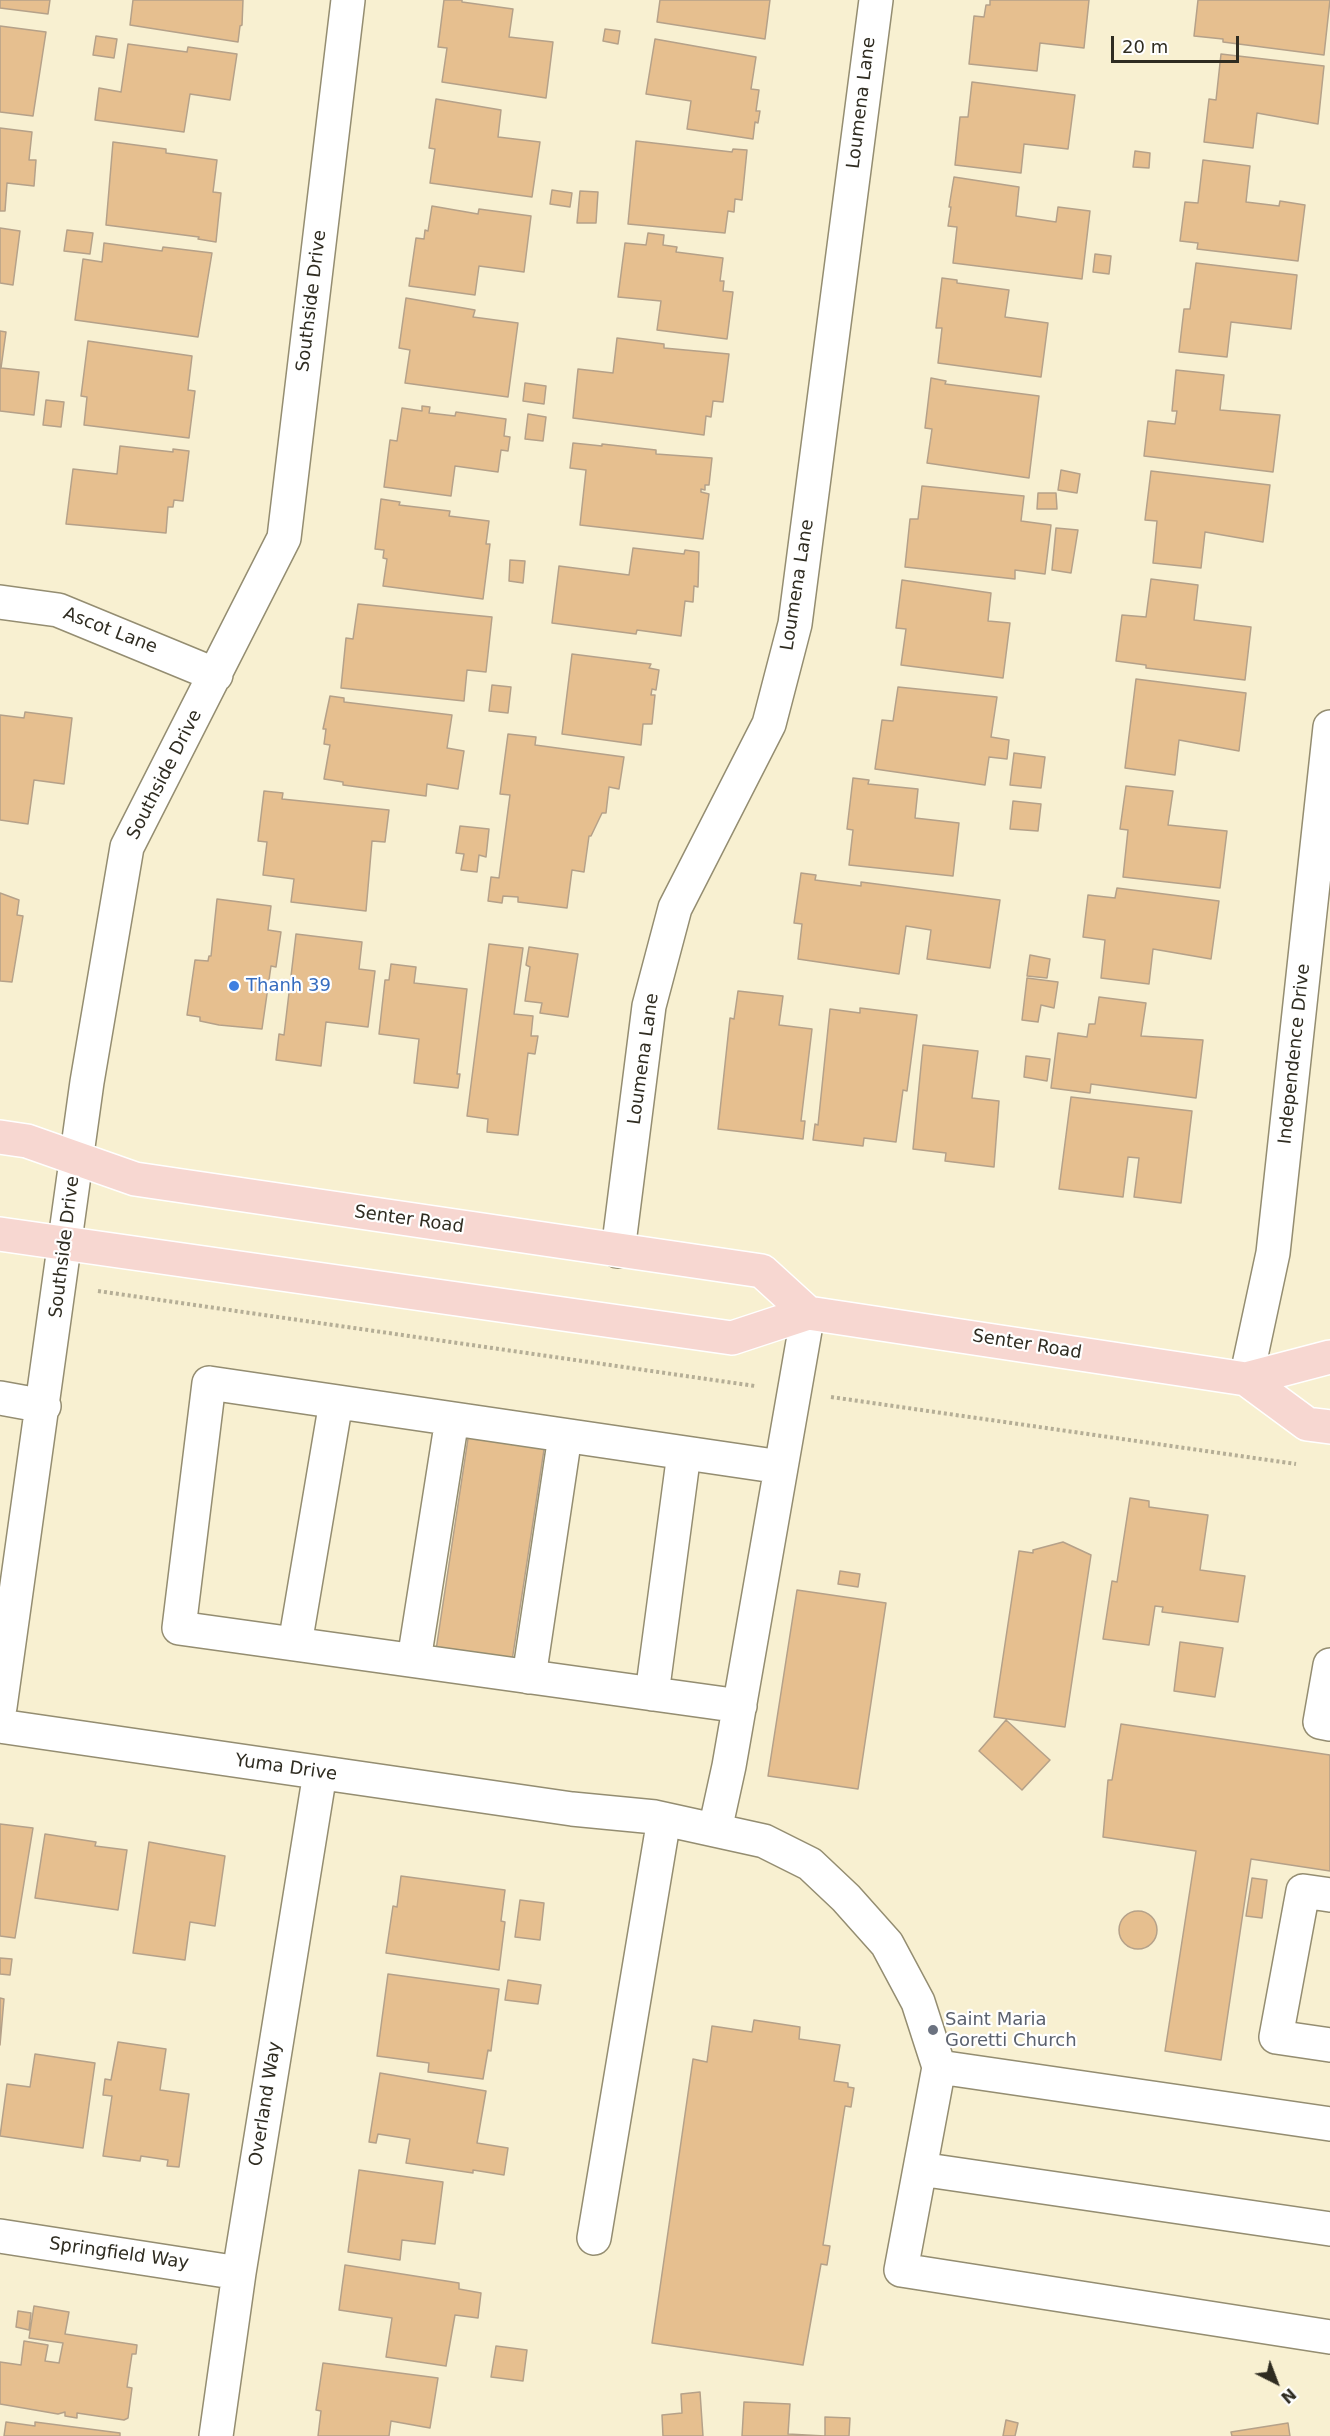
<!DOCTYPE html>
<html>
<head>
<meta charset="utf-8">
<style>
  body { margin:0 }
  #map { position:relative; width:1330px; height:2436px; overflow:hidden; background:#f8f0d1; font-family:"DejaVu Sans",sans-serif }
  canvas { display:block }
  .north { position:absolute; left:1246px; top:2352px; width:60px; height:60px; -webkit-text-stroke:4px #fff; paint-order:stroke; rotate:138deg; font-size:16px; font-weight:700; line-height:24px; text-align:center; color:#2f2c21 }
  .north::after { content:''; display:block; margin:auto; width:21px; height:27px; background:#2f2c21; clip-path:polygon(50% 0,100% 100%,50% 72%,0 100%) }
  .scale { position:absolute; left:1111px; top:36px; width:128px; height:27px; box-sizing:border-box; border:3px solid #2f2c21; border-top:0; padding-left:8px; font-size:18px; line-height:21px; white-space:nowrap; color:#2f2c21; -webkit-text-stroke:4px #fff; paint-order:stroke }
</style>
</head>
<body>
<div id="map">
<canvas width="1330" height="2436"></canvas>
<div class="north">N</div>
<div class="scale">20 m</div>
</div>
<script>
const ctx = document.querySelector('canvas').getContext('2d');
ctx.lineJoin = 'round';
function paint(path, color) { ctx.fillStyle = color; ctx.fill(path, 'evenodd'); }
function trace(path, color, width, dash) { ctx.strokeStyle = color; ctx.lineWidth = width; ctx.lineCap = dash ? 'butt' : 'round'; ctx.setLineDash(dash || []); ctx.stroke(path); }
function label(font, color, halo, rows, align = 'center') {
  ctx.font = font + ' "DejaVu Sans",sans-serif'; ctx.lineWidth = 4.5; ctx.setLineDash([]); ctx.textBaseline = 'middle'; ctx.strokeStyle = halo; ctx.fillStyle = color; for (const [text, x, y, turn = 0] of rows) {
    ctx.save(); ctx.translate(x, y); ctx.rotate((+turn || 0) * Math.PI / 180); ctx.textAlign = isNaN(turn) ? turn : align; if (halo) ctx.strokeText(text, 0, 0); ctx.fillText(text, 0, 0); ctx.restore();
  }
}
const building = new Path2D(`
  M0,0H50L48,14L0,8Z
  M133,0H243L242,25L240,26L238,42L130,25Z
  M444,0H462V2L513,9L509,37L553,42L546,98L442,82L447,48L438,47Z
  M660,0H770L765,39L657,22Z
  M990,0H1089L1084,48L1040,43L1037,71L969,64L974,16L984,17L986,5H990Z
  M1198,0H1330L1324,55L1223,42V39L1194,36Z
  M0,26L46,32L33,116L0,112Z
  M605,29L620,31L618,44L603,41Z
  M96,36L117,39L114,58L93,55Z
  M655,39L756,57L751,89L759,90L756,111H760L758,123L755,122L753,139L687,129L691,101L646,94Z
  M128,44L187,52L188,47L237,54L230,100L190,94L184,132L95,120L99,88L121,92Z
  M1221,54L1324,66L1318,124L1257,113L1253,148L1204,142L1209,99L1216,100Z
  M972,82L1075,95L1068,149L1024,144L1021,173L955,165L960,117H968Z
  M436,99L501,110L498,137L540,142L532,197L430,183L435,149L429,148Z
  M0,128L32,132L29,160H36L34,186L7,183L5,211H0Z
  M636,141L732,152L733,149L747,150L742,200L735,199L734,212L728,211L725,233L628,224Z
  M113,142L166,149V153L217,160L213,192L221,193L216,242L198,239L199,237L106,225Z
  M1135,151L1150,153L1149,168L1133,167Z
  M1203,160L1250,166L1246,202L1279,206L1280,201L1305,205L1298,261L1197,249L1198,243L1180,241L1185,202L1198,203Z
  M954,177L1019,187L1016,216L1056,222L1058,207L1090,211L1082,279L953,263L957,227L948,226L951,207H949Z
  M552,190L572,193L570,207L550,204Z
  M580,191L598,192L596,223H577Z
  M432,206L478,214L479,209L531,216L524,272L479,266L475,295L409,286L416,238L424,239L425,230L428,231Z
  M0,228L20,231L13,285L0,283Z
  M67,230L93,233L90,254L64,251Z
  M648,233L664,235L663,245L677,247L676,252L723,258L720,281H724L723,291L733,292L727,339L657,330L661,301L618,297L625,243L646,245Z
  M104,243L162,251L163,247L212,253L198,337L75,320L83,259L102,262Z
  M1095,254L1111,256L1109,274L1093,272Z
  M1196,263L1297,275L1291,329L1231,322L1227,357L1179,352L1184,309H1190Z
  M942,278L957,280V283L1009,290L1005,317L1048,323L1041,377L938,363L942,328H936Z
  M406,298L475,310L473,317L518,323L508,397L405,383L410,350L399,348Z
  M0,331L6,332L1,368L39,372L34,415L0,411Z
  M617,338L664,344V348L729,354L723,402L713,401L711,417L706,416L704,435L573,418L578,369L613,373Z
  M88,341L192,356L188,390L195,391L189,438L84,425L87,397L81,396Z
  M1176,370L1224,375L1220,410L1280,415L1273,472L1144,456L1148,421L1175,424L1177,411H1172Z
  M931,378L946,381L945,384L1039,396L1029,478L927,463L932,429L925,428Z
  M525,383L546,386L544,404L523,401Z
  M46,400L64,402L61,427L43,425Z
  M422,406L430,407L429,413L455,416L456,412L506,419L504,436L510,437L508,451L501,450L498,472L455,466L451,496L384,487L390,440L397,441L402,408L422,411Z
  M528,414L546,417L543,441L525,439Z
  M573,443L602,446V444L656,450V454L712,458L709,485H705V490L701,489V492L709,494L703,539L580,525L586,470L570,468Z
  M120,446L173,452V449L189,451L183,501L174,500L173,507H168L166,533L66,524L73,469L117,474Z
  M1061,470L1080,474L1077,493L1058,490Z
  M1151,471L1270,485L1263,542L1205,532L1201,568L1153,563L1157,521L1145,520Z
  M922,486L1024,496L1021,521L1051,525L1045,574L1015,570V579L905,567L910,519H918Z
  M1038,493H1056L1057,509H1037Z
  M381,499L400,502L399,505L450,511L449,516L489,521L486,544H490L483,599L383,586L387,559L383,558L384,550L375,549Z
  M1056,528L1078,530L1071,573L1052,570Z
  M633,548L684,554L685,550L699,552L698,587L694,586L693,602L685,601L681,636L637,630L636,634L552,623L559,566L629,575Z
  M510,560L525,561L523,583L509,581Z
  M1151,579L1198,585L1194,620L1251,627L1245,680L1146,668V665L1116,661L1122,615L1146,617Z
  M902,580L991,593L988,621L1010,623L1003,678L901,665L906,629L896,628Z
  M358,604L492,617L486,672L467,670L464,701L341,688L346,638L353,639Z
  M572,654L651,664L649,668L659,670L656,690L652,689L651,695H655L652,724H643L641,745L562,734Z
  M1136,679L1246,693L1239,751L1179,740L1175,775L1125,768Z
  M492,685L511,687L508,713L489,711Z
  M898,687L997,697L991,737L1009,740L1007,759L989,757L985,785L875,769L882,720L893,721Z
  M330,696L344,698V702L452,715L447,748L464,751L458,789L427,784L426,796L343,785V782L324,779L330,745L324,744L326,729H323Z
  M25,712L72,718L64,784L34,780L28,824L0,820V715L24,718Z
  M508,734L536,737L535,745L624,757L619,789L609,787L606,813H602L591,836H589L584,872L572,870L567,908L518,902V897L503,896L502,903L488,901L491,877L499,878L510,795L500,794Z
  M1014,753L1045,757L1041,788L1010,785Z
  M853,778L869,780L868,784L918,789L915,818L959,823L953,876L849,865L853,830L847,829Z
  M1126,786L1173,791L1168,825L1227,831L1220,888L1123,877L1128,830L1120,829Z
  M264,791L283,793L282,799L389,810L385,842L372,841L366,911L291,902L294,879L263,875L267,842L258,841Z
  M1013,801L1041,804L1038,831L1010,829Z
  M460,826L489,829L486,857L479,855L477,872L461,870L464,854L456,853Z
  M801,873L816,875L815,880L861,886V882L1000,900L990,968L927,959L931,930L906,926L899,974L798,959L802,924L794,923Z
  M1117,888L1219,901L1211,959L1153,949L1149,984L1101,978L1105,940L1083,937L1088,895L1115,898Z
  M0,893L19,900L17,915L23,916L12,982L0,981Z
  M217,899L271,906L268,930L281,932L276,967L271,966L262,1029L219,1025L200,1021V1017L187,1015L195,960L208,961L209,956H211Z
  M296,934L362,942L359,969L375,971L368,1027L326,1022L321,1066L276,1060L279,1034L284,1035Z
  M489,944L523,948L514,1014L533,1016L531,1036H538L535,1054L528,1053L518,1135L487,1132L488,1119L467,1116Z
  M529,947L578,954L568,1017L540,1013L542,1003L525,1001L530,967L526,965Z
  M1030,955L1050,959L1047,978L1027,976Z
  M391,964L416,967L414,983L467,989L457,1074H460L458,1088L414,1083L419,1039L379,1034L385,980H389Z
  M1027,978L1058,982L1054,1008L1041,1005L1038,1022L1022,1020Z
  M738,991L783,996L779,1025L812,1029L801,1121H805L803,1139L718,1129L730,1018L734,1019Z
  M1099,997L1146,1003L1141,1036L1203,1040L1196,1098L1091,1084L1090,1093L1051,1088L1058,1033L1087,1037L1089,1024H1095Z
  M860,1008L917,1015L907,1091L903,1090L896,1142L864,1138L863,1146L813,1140L815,1124L818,1125L830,1009L860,1013Z
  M923,1045L978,1051L972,1098L999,1101L994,1167L945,1161L946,1153L913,1149Z
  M1026,1056L1050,1059L1047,1081L1024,1077Z
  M1071,1097L1192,1111L1181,1203L1134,1197L1139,1158L1128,1157L1123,1197L1059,1189Z
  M469,1432L545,1443L512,1661L436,1650Z
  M1130,1498L1149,1501V1507L1208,1515L1200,1570L1245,1576L1238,1622L1162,1612L1163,1607L1155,1606L1149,1645L1103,1639L1112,1581L1117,1582Z
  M1063,1542L1091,1555L1065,1727L994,1717L1019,1551L1033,1553V1550Z
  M840,1571L860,1574L858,1587L838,1584Z
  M797,1590L886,1603L858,1789L768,1776Z
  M1180,1642L1223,1648L1215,1697L1174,1691Z
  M1006,1720L1050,1760L1022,1790L979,1751Z
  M1121,1724L1330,1755V1871L1251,1859L1221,2060L1165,2051L1196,1851L1103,1837L1108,1780H1112Z
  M0,1824L33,1828L15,1938L0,1936Z
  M45,1834L96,1842L95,1846L127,1850L118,1910L35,1898Z
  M149,1842L225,1856L215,1926L190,1922L185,1960L133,1953Z
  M401,1876L505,1890L501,1921L505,1922L499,1970L386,1953L393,1906L397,1907Z
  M1252,1878L1267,1880L1262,1918L1246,1916Z
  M520,1900L544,1903L540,1940L515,1937Z
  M1119 1930a19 19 0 1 1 38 0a19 19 0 1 1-38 0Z
  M0,1958L12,1959L10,1975L0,1974Z
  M388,1974L499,1989L491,2051L488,2050L483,2079L428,2072L429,2063L377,2056Z
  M508,1980L541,1985L538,2004L505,2000Z
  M0,1998L4,1999L0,2045Z
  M754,2020L800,2027L799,2039L840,2045L834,2081L848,2083V2087L854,2088L851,2107L845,2106L823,2245L830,2246L827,2265L821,2264L803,2365L652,2343L693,2059L707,2062L712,2026L752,2032Z
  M118,2042L166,2049L160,2090L189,2094L179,2167L167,2166L168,2160L141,2156L140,2161L103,2156L112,2096L103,2095L105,2079L111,2080Z
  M35,2054L95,2063L83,2148L0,2136L7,2084L30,2087Z
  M380,2073L486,2091L477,2143L508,2148L504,2175L473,2170V2173L406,2163L410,2139L378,2134L376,2143L369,2142Z
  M359,2170L443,2182L435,2244L402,2240L400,2260L348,2252Z
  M345,2265L459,2283V2289L481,2293L478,2318L455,2315L446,2366L386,2357L392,2318L339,2310Z
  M34,2306L69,2312L65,2334L137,2345L136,2354H132L127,2387L132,2388L128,2418L124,2420L77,2413V2418L65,2416V2412L58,2414L0,2404V2362L21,2365L24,2341L48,2345L45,2361L59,2363L63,2343L29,2338Z
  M18,2311L31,2313L29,2330L16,2327Z
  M496,2346L527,2350L523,2381L491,2377Z
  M323,2363L438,2378L430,2428L391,2421L389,2436H318L321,2411L316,2410Z
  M700,2392L703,2436H663L662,2415L682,2413L681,2394Z
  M744,2402L790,2404L788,2434L825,2436V2417L850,2418L849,2436H742Z
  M1006,2420L1018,2423L1015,2436H1003Z
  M6,2422L35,2426V2422L120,2433V2436H4Z
  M1288,2423L1290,2436H1232L1231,2432Z`);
paint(building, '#e6bf8f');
trace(building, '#b5a189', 1.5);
const minor = new Path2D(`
  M0,602L58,610L216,675
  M618,1251L649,1006L675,908L769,724L795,624L876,0
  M1246,1379L1273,1253L1330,727
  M0,1398L44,1406
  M295,1644L336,1402
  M414,1660L452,1419
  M1330,1665L1320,1722L1330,1724
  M529,1677L565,1436
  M652,1694L684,1453
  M740,1706L179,1628L209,1383L781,1467
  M0,1707L87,1082L127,847L284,538L348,0
  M0,1726L572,1809L655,1817L764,1841L810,1864L846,1898L887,1944L918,2002L939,2067L901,2270L1330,2337
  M715,1830L729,1766L808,1313
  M1330,1895L1303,1891L1276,2037L1330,2045
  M939,2067L1330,2124
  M920,2169L1330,2229
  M0,2236L239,2273
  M594,2238L664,1819
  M216,2436L239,2273L320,1773`);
const major = new Path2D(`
  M0,1137L27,1141L135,1179L762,1271L808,1313
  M0,1234L732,1338L808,1313L1246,1379L1330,1357
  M1246,1379L1307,1424L1330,1427`);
trace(minor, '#948d71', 36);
trace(major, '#fff', 36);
trace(new Path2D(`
  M98,1291L755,1386
  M831,1397L1296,1464`), '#b5ae96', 4, [3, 3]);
trace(minor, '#fff', 33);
trace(major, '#f7d7d1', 33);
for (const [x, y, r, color] of [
  [234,986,6,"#3f7fe0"],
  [933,2030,6,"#6b7280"]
]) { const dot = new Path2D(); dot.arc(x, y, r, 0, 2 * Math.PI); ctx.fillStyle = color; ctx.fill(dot); trace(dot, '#fff', 2); }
label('18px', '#2f2c21', '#fff', [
  ["Loumena Lane",862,103,-83],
  ["Southside Drive",312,301,-83],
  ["Loumena Lane",798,585,-81],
  ["Ascot Lane",110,631,21],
  ["Southside Drive",165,775,-63],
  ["Independence Drive",1295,1054,-84],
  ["Loumena Lane",644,1059,-82],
  ["Senter Road",409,1220,8],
  ["Southside Drive",65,1247,-83],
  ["Senter Road",1027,1345,9],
  ["Yuma Drive",286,1768,8],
  ["Overland Way",266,2104,-81],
  ["Springfield Way",119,2254,8]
]);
label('18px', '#366cbe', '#fff', [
  ["Thanh 39",246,986]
], 'left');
label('18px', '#5b616d', '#fff', [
  ["Saint Maria",945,2020],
  ["Goretti Church",945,2041]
], 'left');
</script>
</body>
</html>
